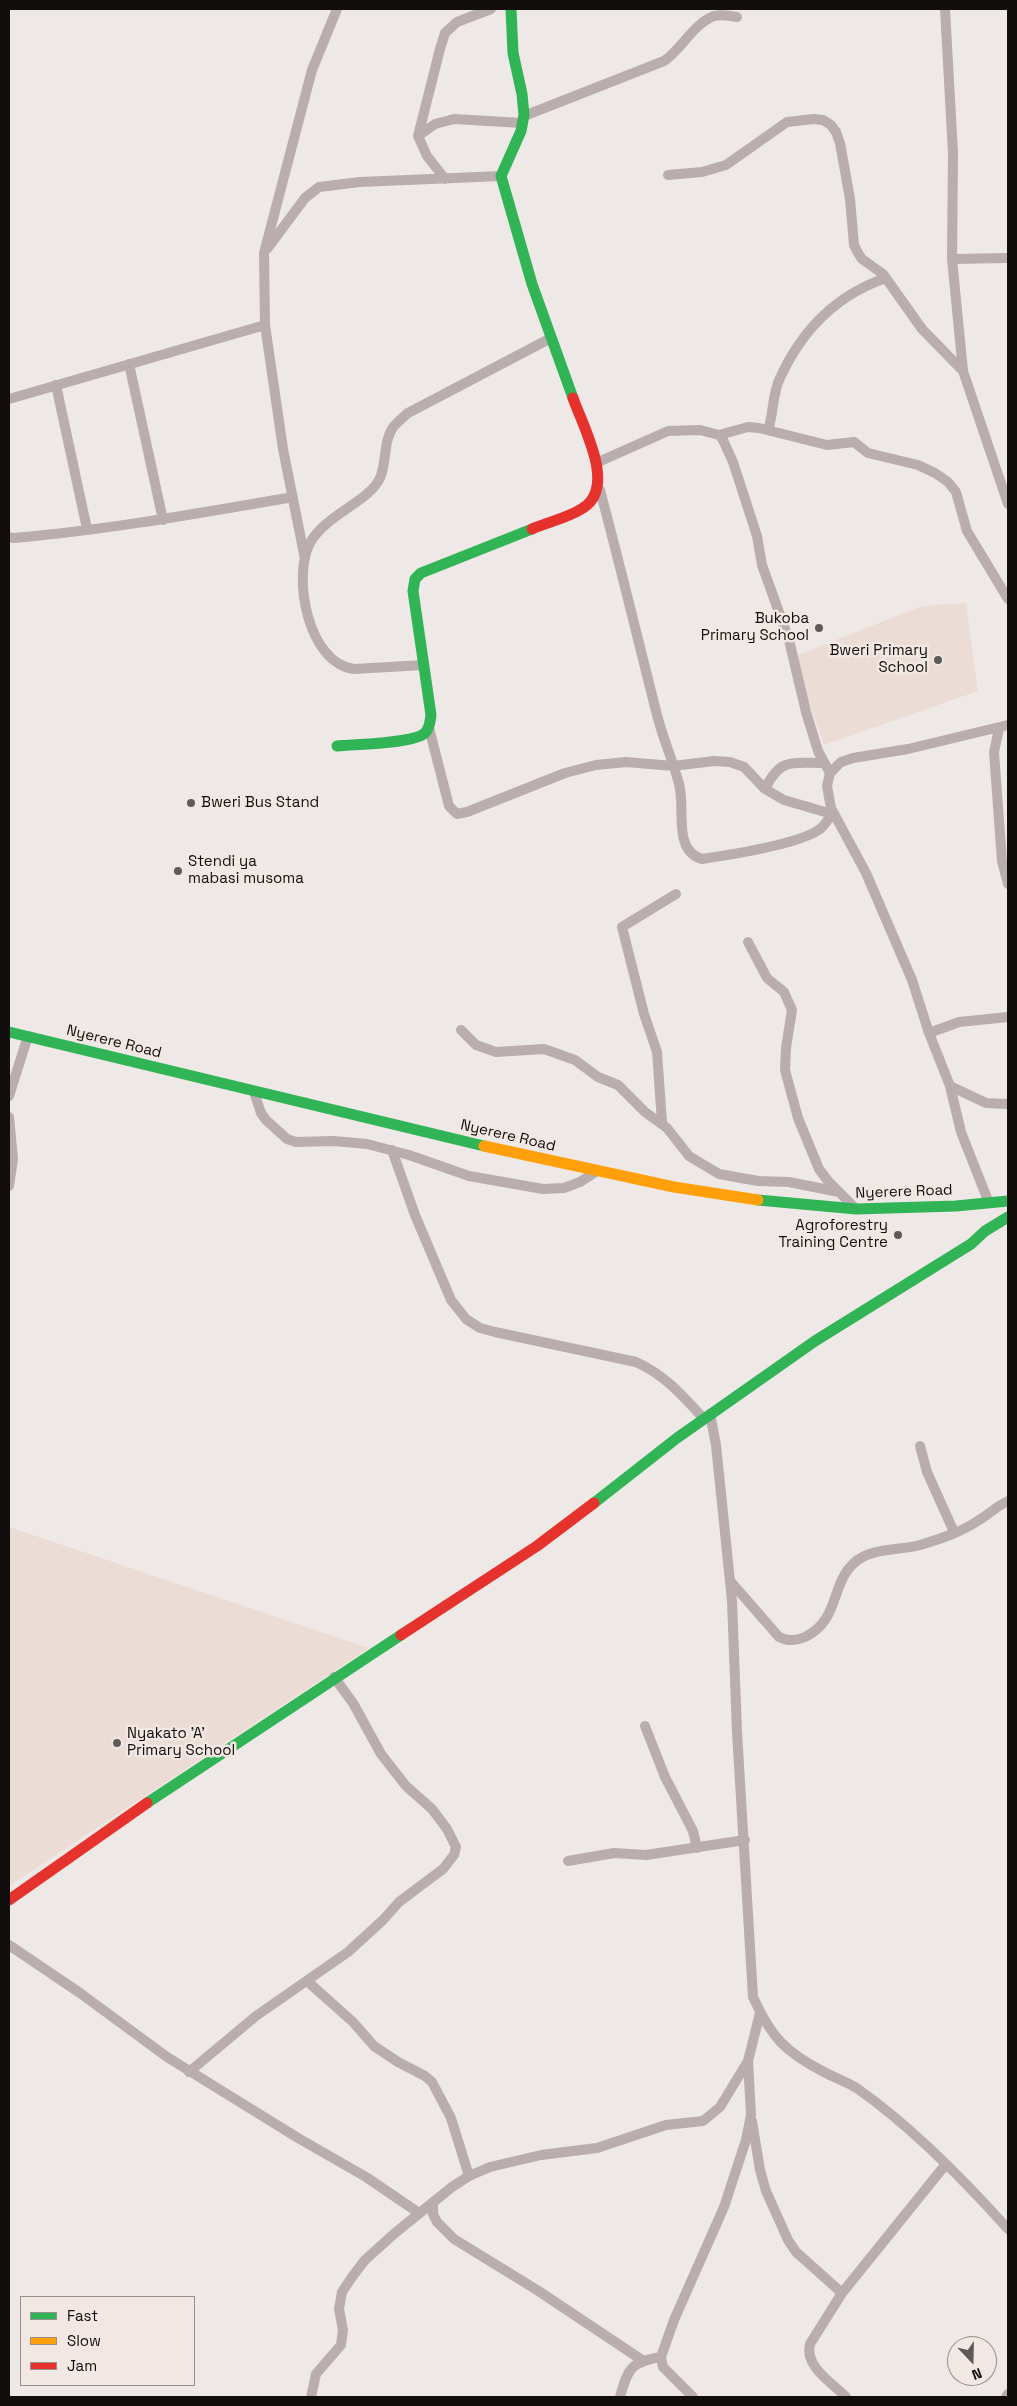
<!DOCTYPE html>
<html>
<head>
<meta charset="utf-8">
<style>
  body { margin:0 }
  #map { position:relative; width:1017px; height:2406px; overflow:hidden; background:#eee8e6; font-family:"Space Grotesk",sans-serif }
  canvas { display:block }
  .frame { position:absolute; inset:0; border:10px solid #110e0d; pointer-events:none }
  .legend { position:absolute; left:20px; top:2296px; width:175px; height:90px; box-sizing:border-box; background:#f1e7e3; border:1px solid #97908d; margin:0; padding:6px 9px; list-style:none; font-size:15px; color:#110e0d }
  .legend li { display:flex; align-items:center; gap:10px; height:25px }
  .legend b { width:25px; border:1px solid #97908d }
  .north { position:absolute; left:947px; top:2336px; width:50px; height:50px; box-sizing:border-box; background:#f1e7e3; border:1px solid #97908d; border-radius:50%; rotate:159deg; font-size:14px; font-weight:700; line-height:20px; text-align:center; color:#110e0d }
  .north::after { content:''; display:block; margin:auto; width:18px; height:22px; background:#5e5a59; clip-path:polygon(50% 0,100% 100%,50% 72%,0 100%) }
</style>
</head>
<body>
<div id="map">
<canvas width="1017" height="2406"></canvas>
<div class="frame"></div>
<ul class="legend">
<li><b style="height:6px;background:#30b455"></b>Fast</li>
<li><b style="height:6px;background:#ff9f0a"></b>Slow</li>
<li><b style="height:6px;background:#e5322d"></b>Jam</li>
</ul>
<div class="north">N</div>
</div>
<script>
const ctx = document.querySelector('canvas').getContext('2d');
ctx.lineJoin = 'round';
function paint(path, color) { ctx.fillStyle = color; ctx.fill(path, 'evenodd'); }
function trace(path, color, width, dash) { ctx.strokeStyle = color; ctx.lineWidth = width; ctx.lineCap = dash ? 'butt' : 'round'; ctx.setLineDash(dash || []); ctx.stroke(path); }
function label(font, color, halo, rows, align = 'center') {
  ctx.font = font + ' "Space Grotesk",sans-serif'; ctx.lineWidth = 5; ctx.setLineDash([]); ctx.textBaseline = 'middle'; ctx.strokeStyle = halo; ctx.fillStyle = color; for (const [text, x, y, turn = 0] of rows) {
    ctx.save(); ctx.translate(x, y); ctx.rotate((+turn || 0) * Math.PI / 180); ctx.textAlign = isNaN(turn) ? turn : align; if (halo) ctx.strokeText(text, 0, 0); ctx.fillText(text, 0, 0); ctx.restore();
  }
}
paint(new Path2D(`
  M966,603L978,691L824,745L793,657L922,606Z
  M9,1527L369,1648L9,1886Z`), '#ecdcd6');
trace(new Path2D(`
  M945,9L953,153L952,259L963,371L1008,504
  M524,116L664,61C682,49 693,24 714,16C721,14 730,16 737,17
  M418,136L435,124L454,119L523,123
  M668,175L702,172L726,165L787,122L814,119L823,120L831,125L836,132L840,143L850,199L854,245L858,253L862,259L883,274L922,329L963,371
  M445,179L427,156L418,136L440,49L445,33L457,22L491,9
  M267,249L305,198L319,187L360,182L501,176
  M952,259L1008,258
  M129,364L163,520
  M56,385L87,529
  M9,399L265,325
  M768,430C774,413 772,394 780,378C802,330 836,295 886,278
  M719,435L748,427L759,428L827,445L854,442L868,453L918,465L935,473L948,482L956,492L967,531L1008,599
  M596,463L668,431L700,430L719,435L723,440L733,462L757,536L762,565L789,640L806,712L818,751L830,773
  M600,490C620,565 638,640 657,715C663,739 673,761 679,784C686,808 672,850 702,859C729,855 800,844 820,829C825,825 828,819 832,814
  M9,537L13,538C107,530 200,513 293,497
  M305,559L283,449L265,325L264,253L312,70L337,9
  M423,665L354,669C308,663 292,577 310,543C325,515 369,502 380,478C387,462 383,440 394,426C398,422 403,417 408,413L551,338
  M429,728L449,806L457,814L467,812L565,773L596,765L626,762L673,766L714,761L730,762L744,767L765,789L784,800L832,814L835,818
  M999,729L994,752L1002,861L1008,884
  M765,789C780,758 791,763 823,763
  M748,942L767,978L784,992L792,1010L786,1048L785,1070L798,1118L819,1169L828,1181L855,1208
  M461,1030L476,1045L496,1052L544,1049L575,1060L598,1077L618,1085L645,1112L667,1128L689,1156L719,1174L758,1181L789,1182L839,1192
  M929,1033L959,1022L1008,1017
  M950,1086L986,1103L1008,1104
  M254,1092L261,1113L266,1120L287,1139L296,1142L333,1141L367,1144L409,1155L469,1176L543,1189L564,1188L580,1182L597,1171
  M9,1096L28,1036
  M9,1117L13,1159L9,1186
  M662,1122L657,1052L644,1014L622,927L676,894
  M392,1150L415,1215L451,1300L466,1319L480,1328L495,1332L636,1362C665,1375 683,1396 704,1419
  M989,1203L961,1132L950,1086L929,1033L912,980L866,873L831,808L827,786L830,773L841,762L853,758L908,749L1008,725
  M710,1414L716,1445L732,1601L737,1732L753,1997C771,2037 785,2052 824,2072C835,2078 848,2082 858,2089C912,2127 964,2180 1008,2229
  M920,1446L927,1472L954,1532
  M731,1582L779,1637C787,1641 796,1641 805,1637C840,1620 830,1585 854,1563C871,1547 899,1551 920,1545C940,1539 962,1532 979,1520C989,1514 997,1506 1008,1501
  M645,1726L665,1777L693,1831L697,1848
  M568,1861L614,1853L646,1855L745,1840
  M9,1945L80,1993L167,2057L298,2138L366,2177L419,2213
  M307,1981L353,2022L374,2046L398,2062L425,2076L432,2082L451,2118L469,2176
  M189,2072L256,2016L348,1952L383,1920L399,1902L443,1869L454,1855L456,1847L447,1829L432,1809L406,1786L381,1754L353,1703L334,1677
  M752,2121L760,2170L766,2191L788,2240L796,2252L842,2293
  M433,2202V2214L437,2222L454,2239L537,2290L642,2360
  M311,2397L316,2374L341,2345L343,2330L339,2309L342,2292L352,2277L365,2260L395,2233L452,2187L469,2176L490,2167L541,2155L597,2148L666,2125L703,2121L720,2107L748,2061
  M620,2397C628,2368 631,2362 661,2357
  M693,2397L663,2367L661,2357L674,2320L724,2207L746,2140L751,2115L748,2061L760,2013
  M846,2397C832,2383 804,2366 810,2344L842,2293L946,2164
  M1006,2397L1008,2394`), '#baadad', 10);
trace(new Path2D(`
  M511,9L513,53L522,94L524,115L521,131L501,176L532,284L573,398
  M337,746C355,744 413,744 425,733C430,728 430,721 431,715L413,591L415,579L421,573L532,529
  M9,1032L484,1146
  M758,1200L856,1209L956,1206L1008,1201
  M594,1503L677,1438L815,1341L971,1244L985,1231L1008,1217
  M147,1803L401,1635`), '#30b455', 11);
trace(new Path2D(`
  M484,1146L674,1187L758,1200`), '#ff9f0a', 11);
trace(new Path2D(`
  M532,529C548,522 568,518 583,508C617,487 583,427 573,398
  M401,1635L537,1546L594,1503
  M9,1900L147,1803`), '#e5322d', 11);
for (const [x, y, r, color] of [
  [819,628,5,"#5e5a59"],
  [938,660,5,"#5e5a59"],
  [191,803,5,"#5e5a59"],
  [178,871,5,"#5e5a59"],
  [898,1235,5,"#5e5a59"],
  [117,1743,5,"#5e5a59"]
]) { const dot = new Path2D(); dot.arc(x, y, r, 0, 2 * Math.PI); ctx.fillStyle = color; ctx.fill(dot); trace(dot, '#f1e7e3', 2); }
label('15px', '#110e0d', '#f1e7e3', [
  ["Bukoba",809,619],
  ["Primary School",809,636],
  ["Bweri Primary",928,651],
  ["School",928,668],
  ["Bweri Bus Stand",201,803,"left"],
  ["Stendi ya",188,862,"left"],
  ["mabasi musoma",188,879,"left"],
  ["Agroforestry",888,1226],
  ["Training Centre",888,1243],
  ["Nyakato 'A'",127,1734,"left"],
  ["Primary School",127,1751,"left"]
], 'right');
label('15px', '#110e0d', '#f1e7e3', [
  ["Nyerere Road",114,1042,14],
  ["Nyerere Road",508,1136,13],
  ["Nyerere Road",904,1192,-2]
]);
</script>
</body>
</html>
